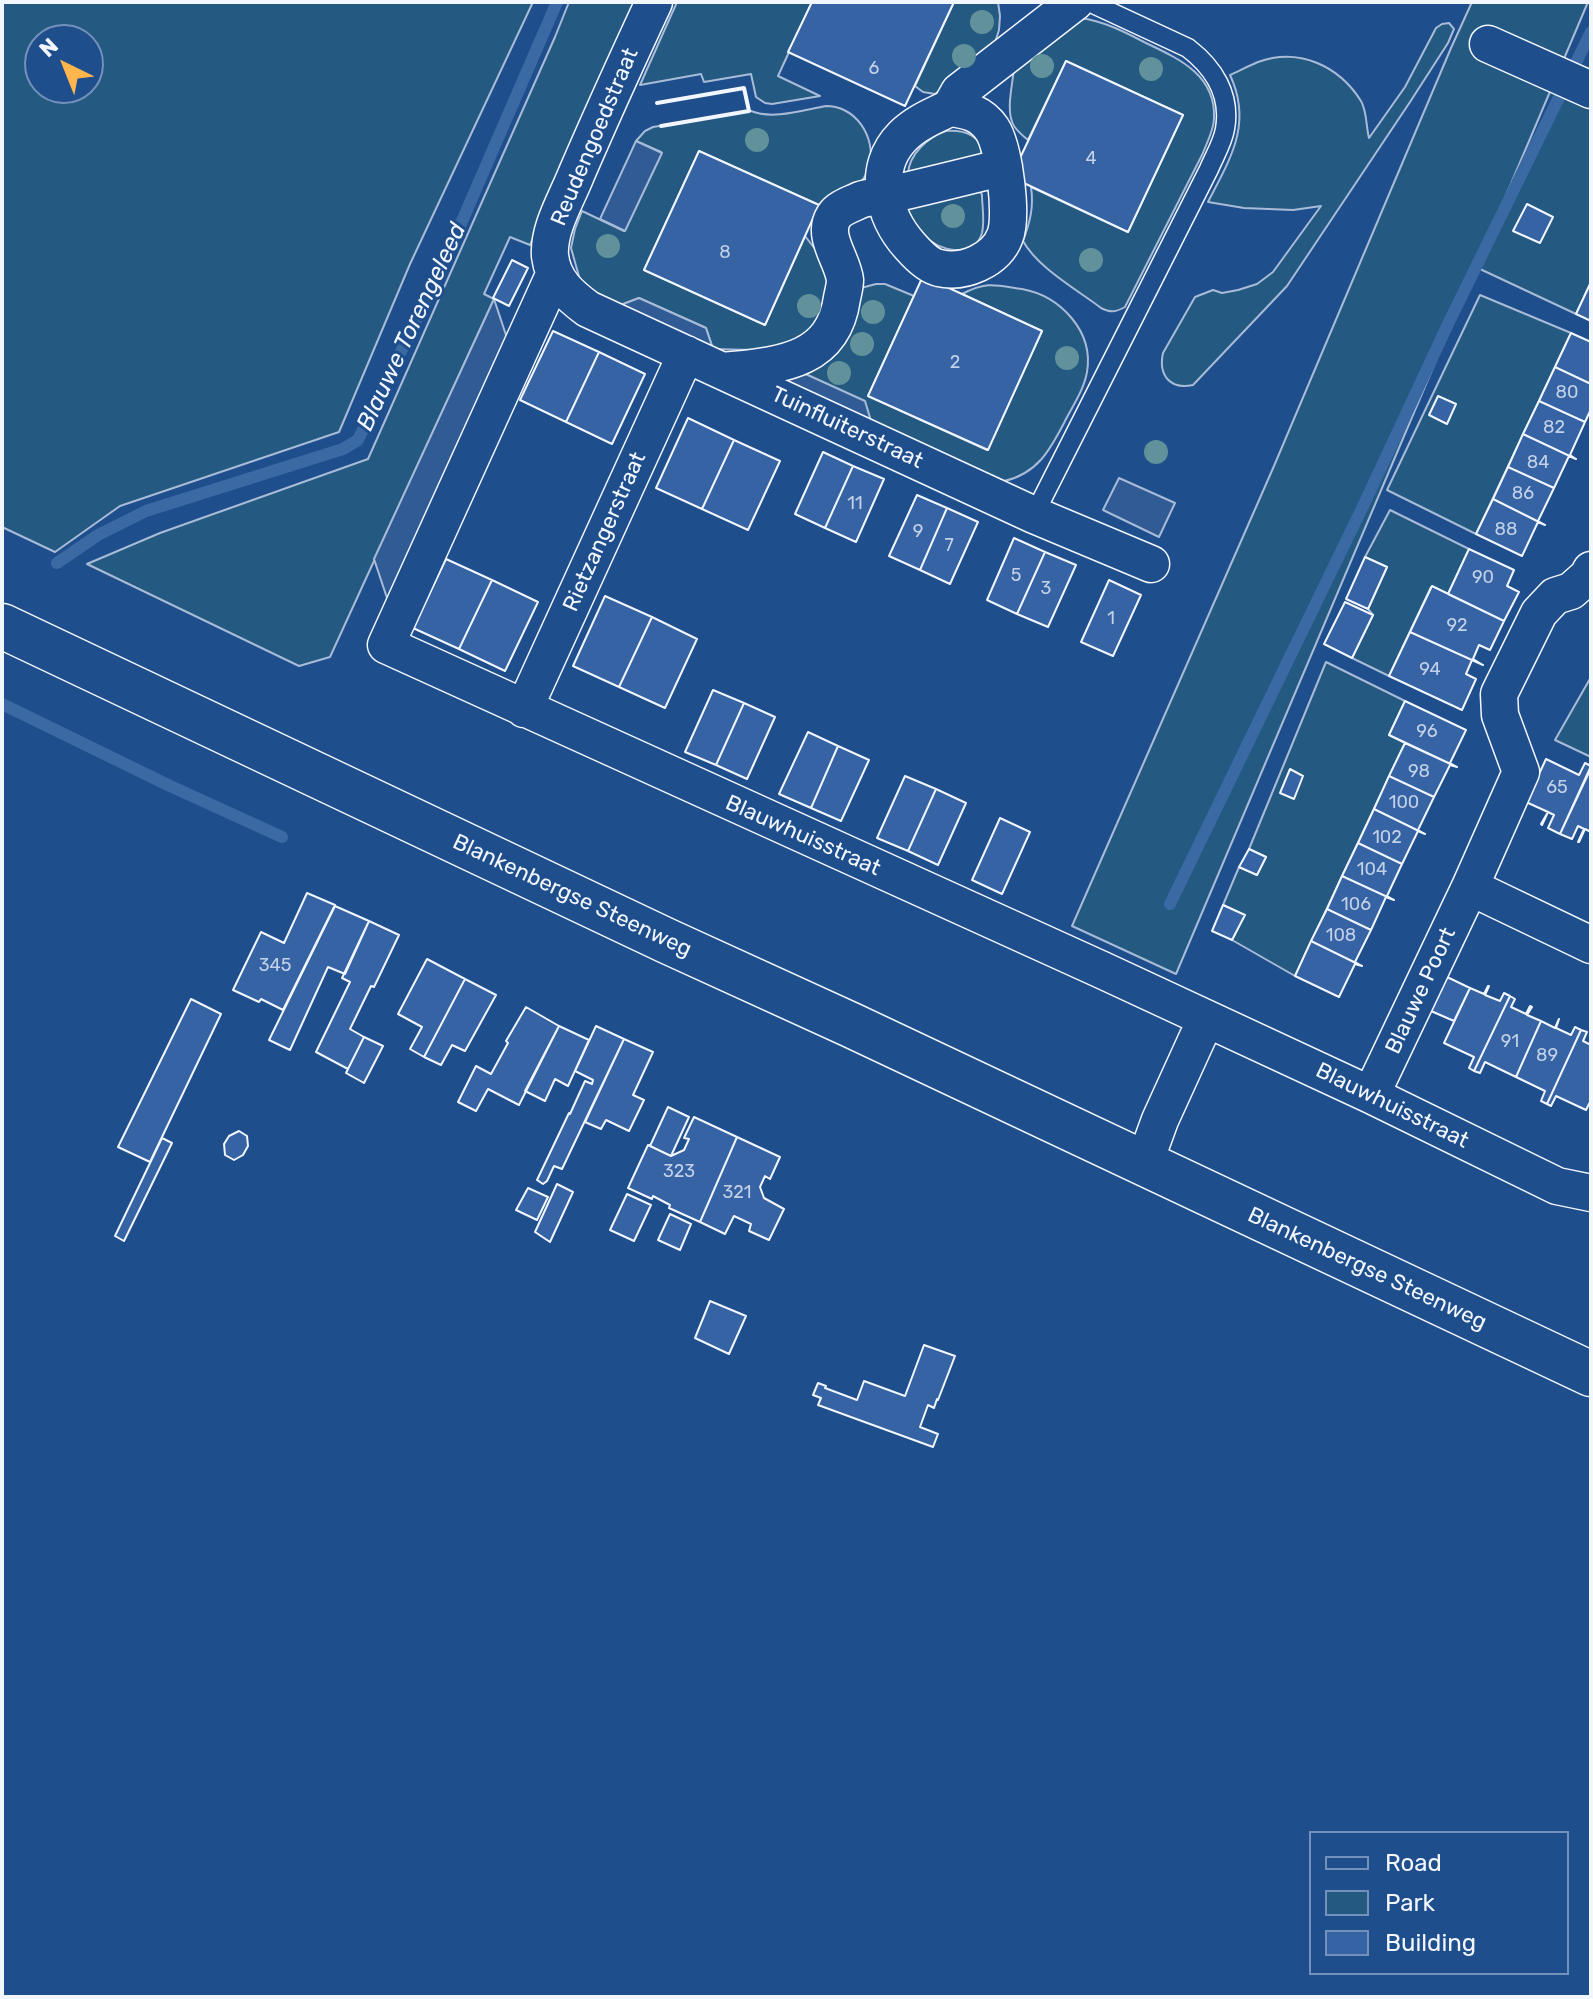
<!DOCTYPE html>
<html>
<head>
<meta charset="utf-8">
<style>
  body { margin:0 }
  #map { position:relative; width:1593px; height:1999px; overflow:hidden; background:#1f4e8c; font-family:Rubik,sans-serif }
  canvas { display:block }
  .frame { position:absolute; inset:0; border:4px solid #f2f6ff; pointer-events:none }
  .legend { position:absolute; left:1309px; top:1831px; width:260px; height:144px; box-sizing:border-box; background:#1f4e8c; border:2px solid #7391ba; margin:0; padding:10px 14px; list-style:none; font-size:24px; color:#f2f6ff }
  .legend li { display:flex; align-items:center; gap:16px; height:40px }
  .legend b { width:40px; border:2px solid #7391ba }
  .north { position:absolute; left:24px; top:24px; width:80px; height:80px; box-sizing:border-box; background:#1f4e8c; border:2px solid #7391ba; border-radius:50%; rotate:317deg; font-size:22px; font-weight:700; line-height:32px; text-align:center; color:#f2f6ff }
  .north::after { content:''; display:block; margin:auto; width:28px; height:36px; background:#ffb74d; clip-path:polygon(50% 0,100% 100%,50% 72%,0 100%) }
</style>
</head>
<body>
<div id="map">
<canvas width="1593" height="1999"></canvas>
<div class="frame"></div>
<ul class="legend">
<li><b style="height:10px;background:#1f4e8c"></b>Road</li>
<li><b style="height:22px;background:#245a82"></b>Park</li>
<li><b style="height:22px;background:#3563a3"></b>Building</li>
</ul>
<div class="north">N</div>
</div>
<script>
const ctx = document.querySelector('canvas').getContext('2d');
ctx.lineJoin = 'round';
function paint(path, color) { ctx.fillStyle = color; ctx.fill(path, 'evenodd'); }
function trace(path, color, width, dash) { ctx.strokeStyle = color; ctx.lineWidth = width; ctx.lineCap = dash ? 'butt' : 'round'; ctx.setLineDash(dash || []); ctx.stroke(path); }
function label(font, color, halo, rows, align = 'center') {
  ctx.font = font + ' Rubik,sans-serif'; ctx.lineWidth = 6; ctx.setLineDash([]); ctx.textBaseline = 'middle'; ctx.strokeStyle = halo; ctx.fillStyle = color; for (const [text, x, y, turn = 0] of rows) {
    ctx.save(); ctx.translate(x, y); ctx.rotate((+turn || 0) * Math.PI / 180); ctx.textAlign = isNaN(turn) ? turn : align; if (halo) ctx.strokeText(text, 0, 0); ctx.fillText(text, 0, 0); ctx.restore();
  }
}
const green = new Path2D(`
  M2,2H533L410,264L339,432L120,506L55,552L2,527ZM40,40H88V88H40Z
  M569,2H637L530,245L510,237L484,294L494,299L330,657L299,666L87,564L160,533L368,459L555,37Z
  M677,2H812L778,76L820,96L772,104L765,103L756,97L751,74L704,82L701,74L640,85Z
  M954,2H998L1000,16L999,30L992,52L935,94L923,92L915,86Z
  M1472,2H1588L1176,974L1072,926L1274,466L1451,48Z
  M1080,18C1103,21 1123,31 1144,42C1177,58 1216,74 1214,118C1214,130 1207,142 1203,153L1125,307C1116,312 1111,313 1101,308C1076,289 1038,268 1023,241C1030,222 1034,207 1031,187L1128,232L1183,115L1066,61L1028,140C1023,136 1018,132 1014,126C1005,111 1013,84 1014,67Z
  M1449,23L1454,29L1448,43L1410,102L1287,286L1193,385C1171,390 1158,376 1163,353L1195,297L1213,290L1222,293L1238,290L1257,284L1273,272L1321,206L1293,210L1244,208L1208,202C1230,159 1253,124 1230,75C1239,71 1248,66 1258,62C1299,47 1339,66 1361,101C1367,111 1366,127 1369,138L1405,87L1436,28L1442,24Z
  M1561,94L1591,108V282L1576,314L1480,269Z
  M826,106C832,106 838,107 844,110C871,123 881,163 858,185C848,195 832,201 819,205L699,151L644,270L765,325L805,236L822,258L831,278L820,323L798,347L753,350L713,349L706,328L639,298L618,306L592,293L580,280L571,248L575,229L582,211L624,231L661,152L636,141L645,131L653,127L751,111C773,120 803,110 826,106Z
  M946,131C964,130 984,135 981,157L908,174C909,154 928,137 946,131Z
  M980,191L982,195C982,206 985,221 982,233C974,260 939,251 924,236C917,229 912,218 906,209L910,202Z
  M876,284H885L914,296L868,396L987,450L1042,331L962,294C987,281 995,285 1022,289C1060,296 1094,331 1087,372C1084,390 1072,407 1064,423C1050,450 1037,474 1004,481L871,421L799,371L861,288Z
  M1480,295L1571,333L1476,534L1387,490Z
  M1390,510L1469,549L1448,594L1431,587L1389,676L1352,658L1373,615L1368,609L1387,567L1365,557Z
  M1326,662L1405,701L1389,735L1405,743L1295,976L1232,940L1244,915L1223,905L1239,867L1257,875L1266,857L1249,849Z
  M1591,677V757L1555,740Z`);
paint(green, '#245a82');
trace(green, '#a8bbd7', 2);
const parking = new Path2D(`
  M636,141L662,153L625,231L600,219Z
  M639,298L706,328L713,349L618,306Z
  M494,299L509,344L389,604L374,559Z
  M799,371L865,401L871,421L777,378Z
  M1119,478L1175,503L1159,537L1103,510Z`);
paint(parking, '#305b95');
trace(parking, '#a8bbd7', 2);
trace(new Path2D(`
  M57,563L98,535L146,511L343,449L358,440L443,265L557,2
  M2,704L168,785L282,837
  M1170,904L1365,502L1449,322L1591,32`), '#3b69a3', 12);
const building = new Path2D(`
  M812,2H954L905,106L788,52Z
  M1066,61L1183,115L1128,232L1011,177Z
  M699,151L819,205L765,325L644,270Z
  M1527,204L1553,217L1540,243L1513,231Z
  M512,260L528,268L509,306L493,298Z
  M923,276L1042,331L988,450L868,396Z
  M1591,282V321L1576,314Z
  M553,331L599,352L566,422L520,400Z
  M1571,333L1591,342V384L1555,367Z
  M599,352L645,374L612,444L566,422Z
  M1555,367L1591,384V409L1585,422L1539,401Z
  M1438,396L1456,404L1447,424L1429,415Z
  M1539,401L1585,422L1570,455L1576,459L1523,434Z
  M688,418L734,440L702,509L656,488Z
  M1523,434L1576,459L1569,456L1554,488L1508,467Z
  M734,440L780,461L748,530L702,509Z
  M823,452L853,466L825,528L795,514Z
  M853,466L884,479L856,542L825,528Z
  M1508,467L1554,488L1538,521L1545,525L1493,499Z
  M917,495L947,508L920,570L889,556Z
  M1493,499L1545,525L1538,522L1522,556L1476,534Z
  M947,508L978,522L950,584L920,570Z
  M1014,538L1045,552L1017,614L987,600Z
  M1469,549L1514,570L1507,586L1519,592L1504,621L1448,594Z
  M1045,552L1076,565L1048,627L1017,614Z
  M1365,557L1387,567L1368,609L1346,599Z
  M446,559L492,580L459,649L413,628Z
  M492,580L538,602L505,671L459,649Z
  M1109,580L1141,595L1113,656L1081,642Z
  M1432,586L1504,621L1490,650L1479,645L1473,659L1483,665L1410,632Z
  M605,596L652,617L619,687L573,666Z
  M1345,602L1373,615L1352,658L1324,644Z
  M652,617L697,639L665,708L619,687Z
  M1410,632L1483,665L1472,660L1466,674L1476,679L1462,710L1389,676Z
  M713,690L744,703L716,765L685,752Z
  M1405,701L1466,730L1450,763L1457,767L1389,735Z
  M744,703L775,717L747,779L716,765Z
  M808,732L838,746L811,808L779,794Z
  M1405,743L1457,767L1450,765L1434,797L1389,776Z
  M838,746L869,760L841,821L811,808Z
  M1546,759L1579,775L1585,763L1591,766L1560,834L1548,828L1554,815L1548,812L1542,825L1541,824L1548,812L1526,802Z
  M1591,768V832L1585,829L1579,842H1578L1584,829L1578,826L1572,839L1560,834Z
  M1290,769L1303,776L1294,799L1280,793Z
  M905,776L936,789L908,851L877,838Z
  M1389,776L1434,797L1418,830L1425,834L1374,809Z
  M936,789L966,803L938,865L908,851Z
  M1374,809L1425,834L1418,831L1402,864L1358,843Z
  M1000,818L1030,832L1002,894L972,880Z
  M1358,843L1402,864L1387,896L1394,900L1342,876Z
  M1249,849L1266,857L1257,875L1239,867Z
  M1342,876L1394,900L1386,897L1371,930L1327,909Z
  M307,893L335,905L283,1010L261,999L259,1002L233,990L261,932L284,943Z
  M1223,905L1245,915L1232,940L1212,931Z
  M335,906L369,921L345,974L328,967L290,1050L269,1040Z
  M1327,909L1371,930L1355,962L1362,966L1311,941Z
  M369,921L399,935L374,987L371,986L350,1029L364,1037L348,1069L316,1052L350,982L342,978Z
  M1311,941L1362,966L1355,964L1339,997L1295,976Z
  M427,959L465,979L424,1057L410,1049L422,1027L398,1014Z
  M1447,977L1470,988L1454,1021L1431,1011Z
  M465,979L496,995L465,1051L452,1045L441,1065L424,1057Z
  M1488,986H1489L1485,995L1500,1001L1504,993L1510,996L1474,1071L1469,1068L1474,1057L1444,1043L1470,988L1484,994Z
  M1510,996L1515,999L1511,1007L1526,1014L1530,1006L1532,1007L1527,1015L1541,1021L1516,1077L1485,1062L1480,1073L1474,1071Z
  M191,999L221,1014L150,1162L118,1147Z
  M526,1007L559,1026L519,1105L488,1089L476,1111L458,1102L476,1066L491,1074L508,1043L506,1041Z
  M1559,1019L1556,1028L1571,1035L1575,1027L1581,1030L1547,1104L1541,1101L1545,1091L1516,1077L1541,1021L1555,1028Z
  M559,1026L589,1040L568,1086L555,1079L545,1101L525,1091Z
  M596,1026L624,1039L562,1169L554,1166L547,1181L543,1184L537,1180L569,1113L570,1114L585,1081L592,1084L593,1080L575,1071Z
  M1581,1030L1587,1032L1583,1041L1591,1045V1100L1586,1110L1556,1096L1551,1106L1547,1104Z
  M364,1037L383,1046L364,1083L346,1073Z
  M624,1039L653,1052L633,1095L644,1100L629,1131L606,1120L601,1129L585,1122Z
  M668,1107L689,1117L671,1156L650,1146Z
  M694,1117L737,1137L700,1222L669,1208L670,1205L653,1196L652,1199L628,1188L648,1145L671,1156L684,1150L689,1139L684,1138Z
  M239,1131L247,1136L248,1146L243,1155L234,1160L225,1155L224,1144L229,1136Z
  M737,1137L780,1157L770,1179L765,1176L760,1187L764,1198L784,1209L769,1240L749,1231L751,1224L734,1216L725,1234L700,1222Z
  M162,1138L172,1143L124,1241L115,1236Z
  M557,1184L573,1192L550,1242L535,1232Z
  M528,1188L548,1197L537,1220L516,1210Z
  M627,1194L651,1205L634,1241L610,1230Z
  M670,1214L691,1224L680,1250L658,1240Z
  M710,1301L746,1316L729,1354L695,1338Z
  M924,1345L955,1356L938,1400L937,1399L934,1408L928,1405L920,1427L938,1434L933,1447L818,1405L821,1398L813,1395L818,1383L826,1386L825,1388L857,1400L864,1381L905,1396Z`);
paint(building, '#3563a3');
trace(building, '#f2f6ff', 2);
const service = new Path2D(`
  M1034,515L1209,169C1214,157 1223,142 1225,129C1231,95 1214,68 1188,48L1089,2`);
const minor = new Path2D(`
  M654,2C627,60 601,117 576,175C566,200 548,229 550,256C553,281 569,295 588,309L1034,515L1151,564
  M1488,44L1591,90
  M950,108C967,110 981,113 992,129C1004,147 1013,216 1005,236C996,260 964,274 939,268C929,266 917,254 910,246C883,216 871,168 903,136C916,123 933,116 950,108Z
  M950,108L959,92L1075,2
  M554,275L386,645L1102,970L1371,1095L1557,1186L1591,1193
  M724,371C778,365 833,363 842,298C843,293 845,286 845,280C843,260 821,236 834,216C839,208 852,204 860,200C872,196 885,196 897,193C932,185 968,176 1004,167
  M524,709L686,354
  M1470,887L1591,945
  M1371,1095L1470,887L1521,772L1500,715L1499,694L1539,613L1555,596L1571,591L1588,576L1591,570
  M1144,1164L1160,1120L1206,1019`);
const secondary = new Path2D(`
  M2,626L667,941L851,1025L1591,1374`);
trace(service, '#f2f6ff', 21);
trace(minor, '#f2f6ff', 39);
trace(secondary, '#f2f6ff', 47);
trace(service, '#1f4e8c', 18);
trace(minor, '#1f4e8c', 36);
trace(secondary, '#1f4e8c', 44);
trace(new Path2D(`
  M657,103L744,88L749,111L661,126`), '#f2f6ff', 4);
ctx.fillStyle = '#61919a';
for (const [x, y] of [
  [982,22],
  [964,56],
  [1042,66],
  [1151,69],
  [757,140],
  [953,216],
  [608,246],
  [1091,260],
  [809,306],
  [873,312],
  [862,344],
  [1067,358],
  [839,373],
  [1156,452]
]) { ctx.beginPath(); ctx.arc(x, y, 12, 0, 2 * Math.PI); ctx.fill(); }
label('18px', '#c3d1e8', null, [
  ["6",874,69],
  ["4",1091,159],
  ["8",725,253],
  ["2",955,363],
  ["80",1567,393],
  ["82",1554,428],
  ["84",1538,463],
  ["86",1523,494],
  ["11",855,504],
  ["88",1506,530],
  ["9",918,532],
  ["7",949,546],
  ["5",1016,576],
  ["90",1483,578],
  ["3",1046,589],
  ["1",1111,619],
  ["92",1457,626],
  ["94",1430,670],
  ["96",1427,732],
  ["98",1419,772],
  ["65",1557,788],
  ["100",1404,803],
  ["102",1387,838],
  ["104",1372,870],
  ["106",1356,905],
  ["108",1341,936],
  ["345",275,966],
  ["91",1510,1042],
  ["89",1547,1056],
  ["323",679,1172],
  ["321",737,1193]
]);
label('22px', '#f2f6ff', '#1f4e8c', [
  ["Reudengoedstraat",595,137,-67],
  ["Tuinfluiterstraat",847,428,25],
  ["Rietzangerstraat",605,532,-66],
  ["Blauwhuisstraat",803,836,24],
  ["Blankenbergse Steenweg",572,896,25],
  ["Blauwe Poort",1421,991,-65],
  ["Blauwhuisstraat",1392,1106,26],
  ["Blankenbergse Steenweg",1367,1269,25]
]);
label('italic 24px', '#f2f6ff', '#1f4e8c', [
  ["Blauwe Torengeleed",412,327,-65]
]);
</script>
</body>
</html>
